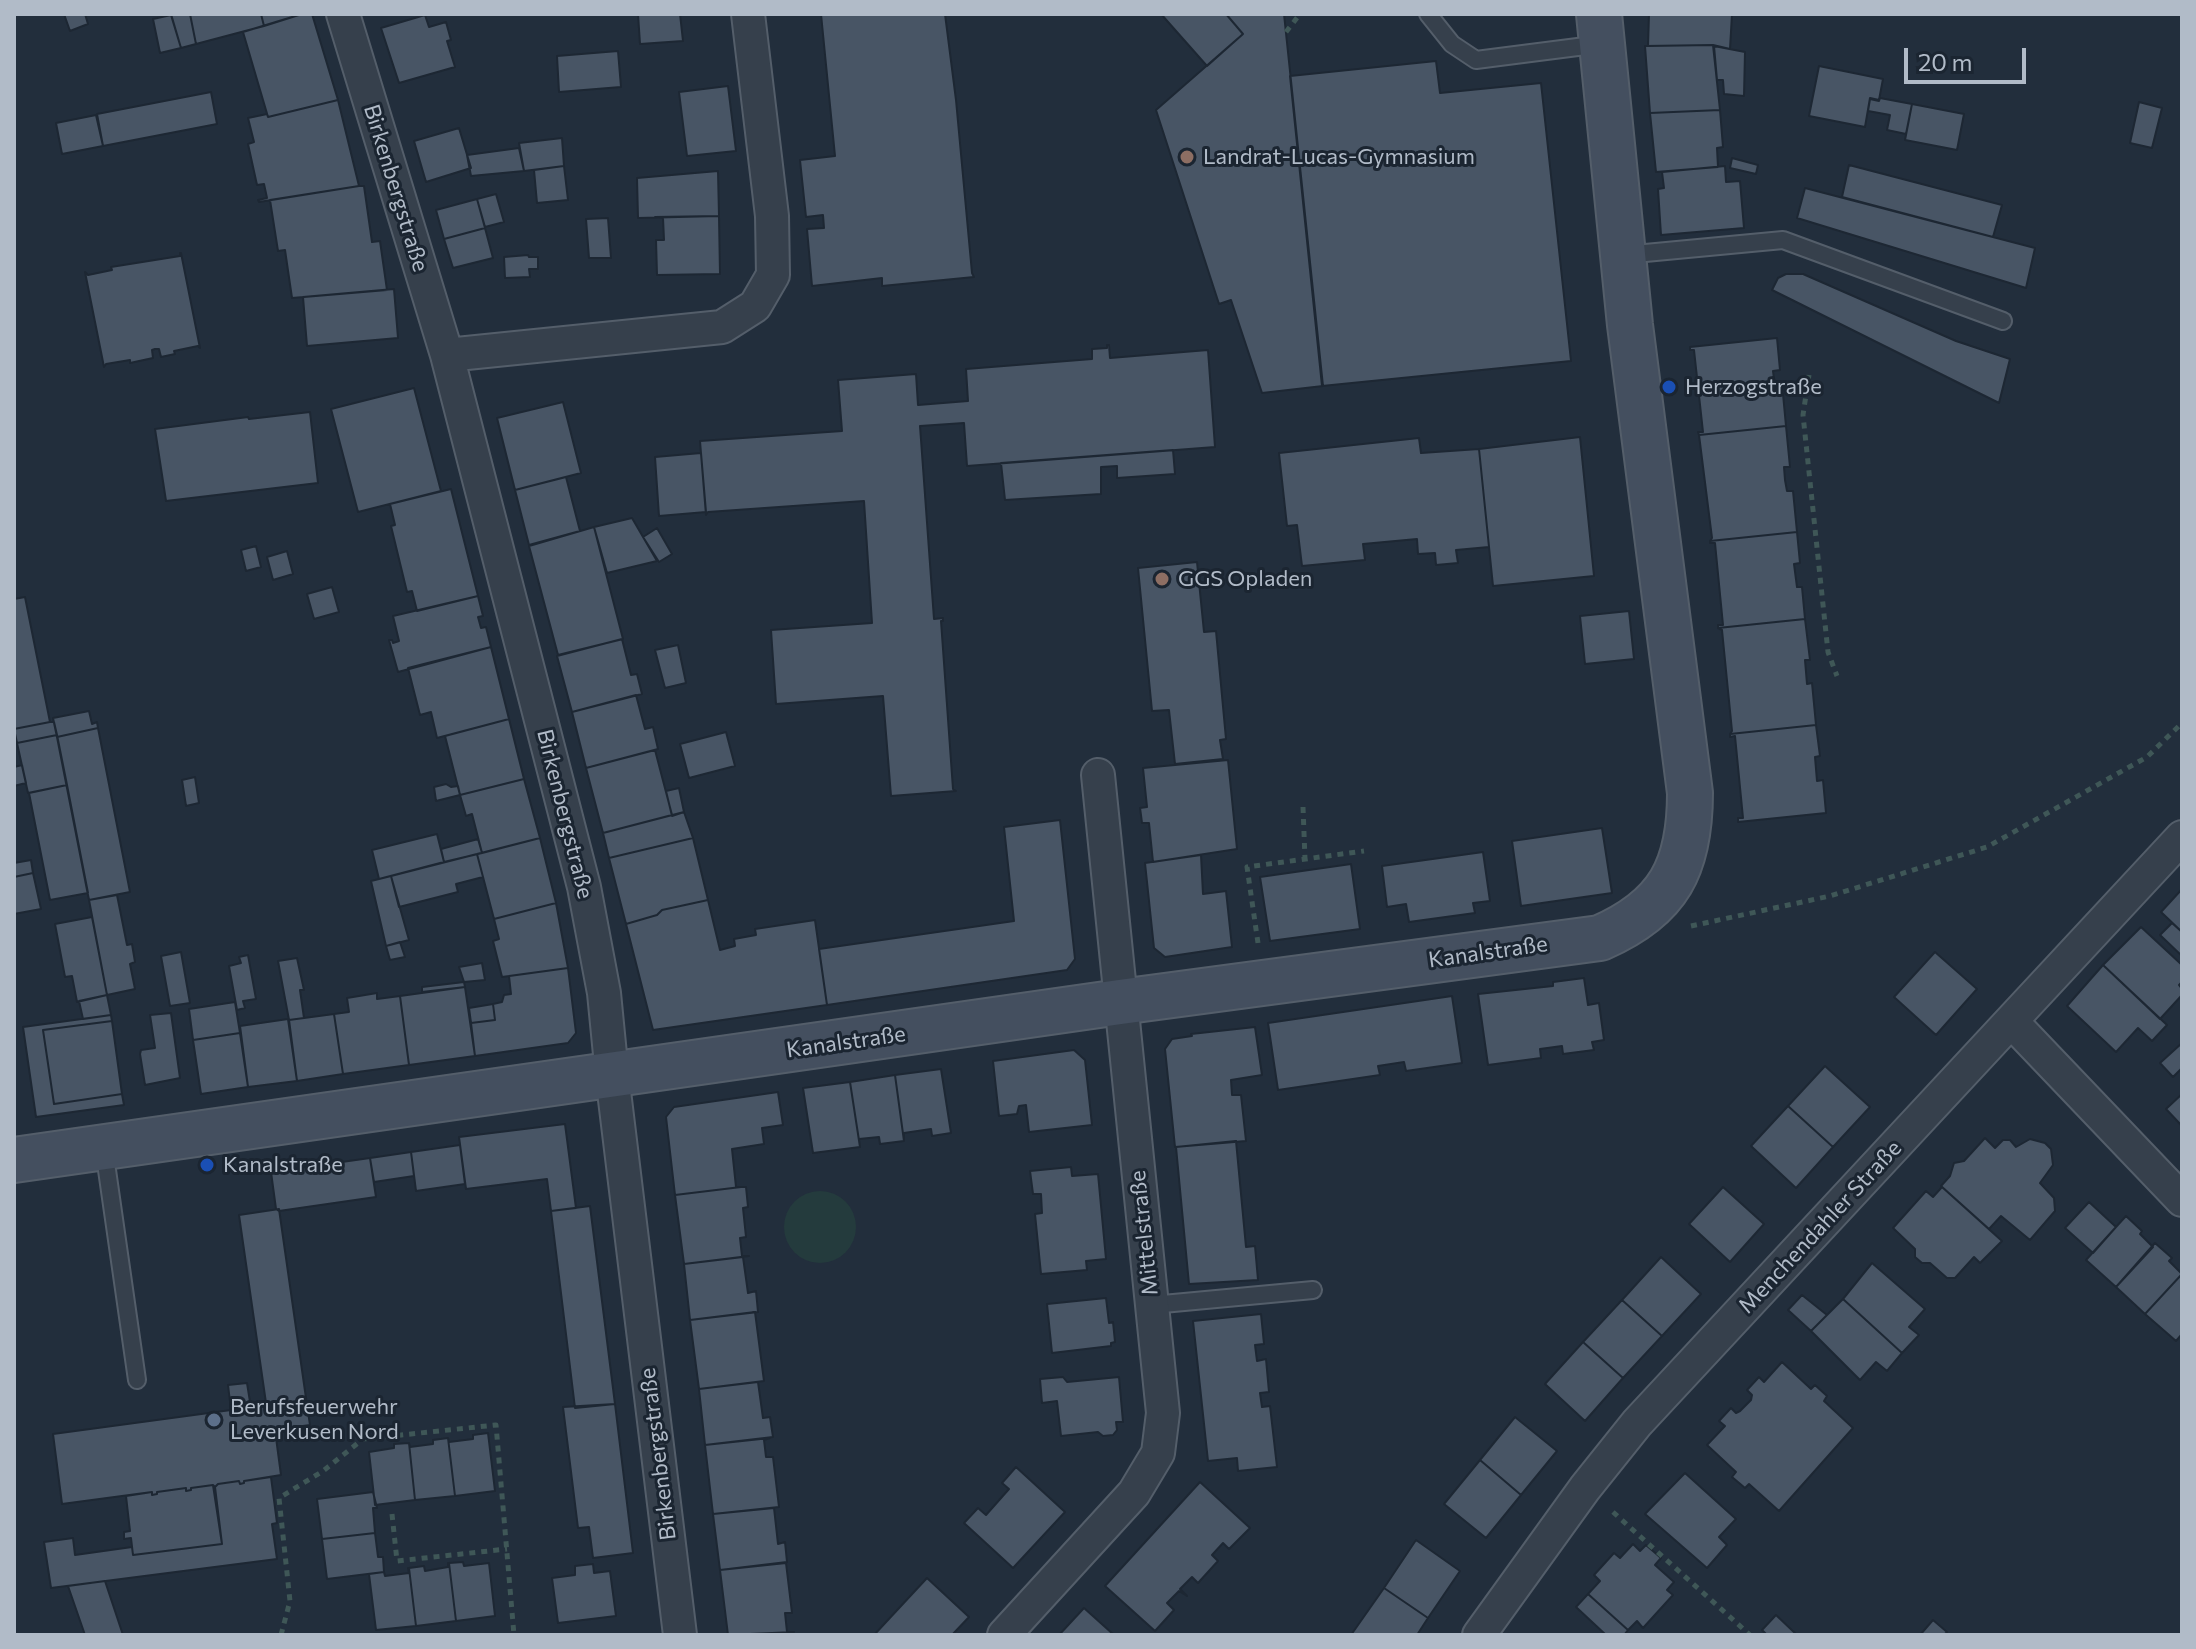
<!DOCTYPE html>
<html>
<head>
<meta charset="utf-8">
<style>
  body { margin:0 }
  #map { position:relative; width:2196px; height:1649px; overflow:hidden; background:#222e3c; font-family:Commissioner,sans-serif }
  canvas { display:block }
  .frame { position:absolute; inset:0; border:16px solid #b1bbc8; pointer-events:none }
  .scale { position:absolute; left:1904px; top:48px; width:122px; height:36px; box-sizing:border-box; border:4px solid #b1bbc8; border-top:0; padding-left:10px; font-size:24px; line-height:28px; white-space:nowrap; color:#b1bbc8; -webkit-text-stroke:6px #1b2531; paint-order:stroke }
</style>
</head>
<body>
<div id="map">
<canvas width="2196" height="1649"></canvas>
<div class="frame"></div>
<div class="scale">20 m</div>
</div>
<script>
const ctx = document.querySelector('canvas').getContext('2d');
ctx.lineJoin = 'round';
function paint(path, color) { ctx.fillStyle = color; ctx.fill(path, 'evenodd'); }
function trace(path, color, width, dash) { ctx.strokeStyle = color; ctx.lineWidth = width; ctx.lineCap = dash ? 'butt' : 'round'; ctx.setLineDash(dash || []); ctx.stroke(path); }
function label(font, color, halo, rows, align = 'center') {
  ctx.font = font + ' Commissioner,sans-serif'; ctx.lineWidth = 6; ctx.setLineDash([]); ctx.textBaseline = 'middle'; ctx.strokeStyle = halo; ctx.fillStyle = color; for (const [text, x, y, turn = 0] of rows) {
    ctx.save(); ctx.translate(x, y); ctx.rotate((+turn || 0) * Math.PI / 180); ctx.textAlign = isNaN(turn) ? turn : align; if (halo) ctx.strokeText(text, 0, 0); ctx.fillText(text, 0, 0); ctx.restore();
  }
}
paint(new Path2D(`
  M784 1227a36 36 0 1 1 72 0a36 36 0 1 1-72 0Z`), '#243b3d');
const building = new Path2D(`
  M64,14H85L88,24L70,31Z
  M171,14H190L196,44L181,48Z
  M190,14H261L264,26L196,44Z
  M261,14H302L264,26Z
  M302,14H312L338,100L268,117L243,32Z
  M638,14H680L683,41L640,44Z
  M821,14H945L956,100L972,273L974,277L882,286V278L812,286L807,229L824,228L823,215L806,217L800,160L835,156Z
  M1161,14H1226L1243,34L1207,66Z
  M1226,14H1284L1323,386L1262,393L1231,300L1219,304L1156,110L1243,34Z
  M1649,14H1732L1730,49L1713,45L1648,46Z
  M171,15L181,48L160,53L153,19Z
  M425,15L429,27L446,22L451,40L447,41L455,67L399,83L381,28Z
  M1713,45L1720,110L1650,113L1645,46Z
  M1714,46L1745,52L1744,96L1724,94L1723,80H1717Z
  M618,51L621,87L559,92L557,56Z
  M1436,61L1440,93L1541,83L1571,361L1322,386L1290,76Z
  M1819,66L1883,79L1879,100L1870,98L1865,127L1809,116Z
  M728,86L736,151L687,156L679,92Z
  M211,92L217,124L103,146L97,114Z
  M1880,98L1912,104L1906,134L1887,130L1890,115L1868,111L1870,99L1879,101Z
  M338,100L359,186L259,202L258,200L267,198L264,184L257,185L248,144L254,142L248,118L267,114L268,117Z
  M2139,102L2162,108L2152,148L2130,143Z
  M1912,104L1964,114L1957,150L1905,140Z
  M1720,110L1723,147L1717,148L1718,167L1656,172L1650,113Z
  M96,115L103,146L62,154L56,123Z
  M459,128L471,168L426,182L414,141Z
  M562,138L564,166L524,171L519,143Z
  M519,148L524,171L471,176L467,155Z
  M1732,158L1758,165L1756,174L1730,168Z
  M1849,165L2002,205L1993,237L1842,197Z
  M564,166L568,200L537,203L534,170Z
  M1725,166L1726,182L1740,181L1744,228L1661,235L1658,189L1664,188L1662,172Z
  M718,171L719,216L638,218L637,178Z
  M359,186H364L372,242L380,241L387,290L292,298L285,250L278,251L270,200Z
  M1805,188L2035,248L2026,288L1797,218Z
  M496,194L504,222L485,227L477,199Z
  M477,199L485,228L444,239L436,210Z
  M719,216L720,274L657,275L656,240H664L663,218L655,217Z
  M608,218L611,258H589L586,219Z
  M485,228L493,258L453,268L444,239Z
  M180,253H181L200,348L198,346L174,351L175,354L161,357L159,349H155L152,350L153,358L130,363V360L106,364L104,367L85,272L88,275L112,270L111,267L180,256Z
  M528,255L529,257H538V269H529L530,277L505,278L504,257Z
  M1786,274H1803L1956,341L2010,359L1999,403L1772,290L1778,278Z
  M394,289L398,338L307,346L303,297Z
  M1777,338L1780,370L1773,371L1776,394H1783L1786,426L1699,435L1698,432H1703L1694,350H1690V347Z
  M1107,345H1109L1110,358L1208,350L1215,447L967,466L964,423L920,426L934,619L943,618V621H941L953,789L956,791L891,796L883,696L776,704L771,630L872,623L864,501L708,512L706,515L700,441L842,431L838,380L916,374L918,405L968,401L966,369L1092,359V349L1107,348Z
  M414,388L441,491L358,512L331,409Z
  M563,402L581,473L515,490L497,418Z
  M310,412L318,483L166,501L155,429L248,417L249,419Z
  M1786,426L1790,467H1784L1785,480L1787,491H1793L1797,532L1710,541L1712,538L1699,435Z
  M1580,437L1594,576L1493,586L1479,449Z
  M1419,438L1421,453L1479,449L1489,547L1456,550L1458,563L1436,565L1435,553L1418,554L1417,539L1363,544L1365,560L1302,566L1297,525L1287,526L1279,453Z
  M1173,450L1175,474L1117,478V466L1101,467V494L1005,500L1001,463Z
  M701,453L706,512L659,516L655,457Z
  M566,477L580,531L529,545L515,490Z
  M451,489L478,596L417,611L412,591L407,592L391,526L395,525L390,504Z
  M632,518L657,561L607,573L594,527Z
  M594,527L623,639L558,655L529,546Z
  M657,528L672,554L659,562L643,537Z
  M1797,532L1800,563L1794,564L1797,587H1802L1805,619L1718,628V625H1723L1715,543H1710V541Z
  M256,546L261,567L246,571L241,550Z
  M287,551L293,574L273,580L267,557Z
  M1197,562L1204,632L1216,631L1226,739L1220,740L1223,759L1175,764L1169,710L1152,711L1138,568Z
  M332,587L339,612L314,619L307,594Z
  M478,596L483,616L478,617L481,628L486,627L491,647L398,672L389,640H392L393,643L399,641L393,616Z
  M25,597L50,722L14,729V599Z
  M1629,611L1634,659L1585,664L1580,616Z
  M1805,619L1810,660H1805L1807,684L1812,683L1816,725L1730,734L1732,731L1722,630L1718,628Z
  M622,639L631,675L637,674L642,694L572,712L557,656Z
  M678,645L686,683L665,688L655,650Z
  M491,647L509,719L437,738L431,712L420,715L408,668Z
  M636,695L645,729L653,727L658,749L586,768L572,712Z
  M89,711L92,724L97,722L98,728L57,737L53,718Z
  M509,719L524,779L460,795L445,736Z
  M50,722H54L57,735L17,743L14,729Z
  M1816,725L1820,756L1815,757L1817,781L1823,780L1826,813L1738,822V818H1743L1735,736L1730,737V734Z
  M98,728L130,892L89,900L57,737Z
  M726,732L735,766L689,778L680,744Z
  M57,735L67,785L28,793L17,743Z
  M655,750L672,815L603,833L586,768Z
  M1228,760L1237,849L1153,862L1149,823H1142L1141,815L1140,808L1147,807L1143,768Z
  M22,765L26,783L14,786V767Z
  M195,777L199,803L186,806L182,780Z
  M524,779L540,838L482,853L472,814L466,816L460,795Z
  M446,784L451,787L458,786L460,795L436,801L434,787Z
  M67,785L88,893L50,900L29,793Z
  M679,788L684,812L672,816L666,791Z
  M684,812L693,838L609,858L603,833Z
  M1060,820L1075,959L1067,970L827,1005L819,949L1014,921L1004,827Z
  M1602,828L1612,893L1521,906L1512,841Z
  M437,834L444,862L379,879L372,850Z
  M540,838L556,903L494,919L477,854Z
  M693,838L708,900L662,910L657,915L626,924L609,858Z
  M478,839L482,853L444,862L441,849Z
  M1483,852L1490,901L1473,903L1475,913L1409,922L1406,904L1387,907L1382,866Z
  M477,854L483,877L456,884L458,892L399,907L391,876Z
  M1201,855L1203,894L1226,891L1232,947L1165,957L1154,948L1145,863Z
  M31,860L33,873L14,877V863Z
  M1351,864L1360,929L1270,941L1260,877Z
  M33,873L41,909L14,914V877Z
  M391,876L409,940L386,946L371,881Z
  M2182,889V932L2161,912Z
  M117,895L127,945L132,944L135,962L130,964L135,989L107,995L89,900Z
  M708,900L720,950L735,946L734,939L756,935L755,929L815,920L827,1005L653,1030L626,924L657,915L662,910Z
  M556,903L568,968L502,977L493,941L499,939L494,919Z
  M92,917L107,995L77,1002L72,976L65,977L55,924Z
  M2172,923L2182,932V956L2160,935Z
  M2141,927L2182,965V982L2179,985L2182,989V995L2160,1019L2103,965Z
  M400,942L405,957L390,960L386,946Z
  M181,952L190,1003L170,1006L161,956Z
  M1935,952L1977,989L1936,1035L1894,997Z
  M248,955L256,999L243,1001L245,1008L237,1010L229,966L241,963L239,957Z
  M297,958L304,990H300L304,1018L289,1020L278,961Z
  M482,963L485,980L464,982L459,967Z
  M2103,965L2167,1025L2152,1041L2138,1028L2116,1052L2067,1006Z
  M568,968L576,1033L568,1043L475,1056L471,1023L495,1020L493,1004L502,1002L504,995L511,994L509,976Z
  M1584,978L1588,1005L1599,1003L1604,1040L1592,1042L1594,1050L1563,1054L1562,1046L1540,1049L1541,1058L1488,1065L1478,994L1553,986V982Z
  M464,982L465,987L422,992V987Z
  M465,987L475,1056L409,1065L400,996Z
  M377,993V999L400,996L409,1065L343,1074L334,1014L349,1012L347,998Z
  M107,995L111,1015L83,1019L79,1001Z
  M1452,996L1462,1063L1406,1071L1404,1062L1378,1066L1380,1075L1278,1090L1268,1023Z
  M235,1002L240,1033L193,1040L189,1009Z
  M493,1004L495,1020L471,1023L469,1008Z
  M171,1013L180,1078L145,1085L140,1054L141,1050L155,1048L150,1015Z
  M334,1014L343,1074L297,1081L289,1020Z
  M111,1015L112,1021L43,1030L54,1104L122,1094L124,1105L36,1117L23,1027Z
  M288,1019L297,1081L248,1087L240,1026Z
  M112,1021L122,1094L54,1104L43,1030Z
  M1255,1027L1262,1075L1231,1080L1232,1095H1241L1246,1141L1175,1147L1165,1049L1172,1039L1192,1036L1191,1034Z
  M240,1033L248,1087L201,1094L193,1040Z
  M2182,1043V1068L2173,1077L2160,1063Z
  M1074,1050L1085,1060L1092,1125L1029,1132L1026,1105L1019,1106L1017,1114L999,1116L993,1061Z
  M1825,1066L1870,1107L1833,1147L1788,1106Z
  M941,1069L951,1133L932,1136L931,1129L904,1133V1141L895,1075Z
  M895,1075L904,1141L880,1144L879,1137L859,1139L860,1147L850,1082Z
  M850,1082L860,1147L813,1153L803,1088Z
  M778,1092L783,1125L762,1128L764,1144L732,1149L736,1187H741L675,1195L666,1117L674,1107Z
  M2182,1094V1126L2166,1109Z
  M1788,1106L1833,1147L1796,1188L1751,1146Z
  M565,1124L576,1208L551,1211L547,1179L466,1189L459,1137Z
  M1985,1138L1995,1148L2003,1140H2010L2016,1147L2030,1139L2045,1143L2051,1149L2053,1165L2040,1183L2054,1198L2055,1211L2030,1240L2001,1216L1989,1229L1941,1186L1950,1176L1954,1163L1964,1161Z
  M1236,1141L1246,1247L1255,1246L1258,1280L1189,1284L1176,1147Z
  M460,1145L465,1184L416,1191L411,1152Z
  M411,1152L414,1176L374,1182L370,1158Z
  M370,1158L376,1197L279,1211L276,1209L271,1172Z
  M1071,1167L1072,1176L1098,1174L1106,1259L1086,1261L1087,1270L1041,1274L1035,1214L1042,1213L1041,1194H1033L1030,1171Z
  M741,1187H746L748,1207L743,1208L746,1237L740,1238L742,1256H749L684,1264L675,1195Z
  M1723,1187L1764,1224L1730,1262L1689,1224Z
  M1942,1187L2002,1241L1980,1263L1974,1257L1955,1278H1947L1930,1263H1922L1915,1257V1249L1893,1228L1926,1191L1933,1197Z
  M2089,1202L2116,1227L2093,1253L2065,1228Z
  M590,1206L615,1404L575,1408L551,1211Z
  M279,1209L307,1405L267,1410L239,1215Z
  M2126,1216L2142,1231L2140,1234L2153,1247L2116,1287L2086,1260Z
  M2155,1243L2172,1258L2169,1261L2182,1274L2145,1314L2116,1287Z
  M743,1257L748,1293L756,1291L758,1312L690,1320L684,1264Z
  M1661,1257L1701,1294L1662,1336L1622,1300Z
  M1872,1263L1925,1309L1909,1327L1919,1335L1902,1353L1843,1299Z
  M2182,1274V1334L2176,1341L2145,1314Z
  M1802,1295L1827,1315L1811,1331L1788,1310Z
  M1106,1298L1109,1323L1113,1322L1115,1342L1111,1343V1346L1052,1353L1047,1304Z
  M1843,1299L1902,1353L1887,1371L1876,1362L1860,1380L1811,1331Z
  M1622,1300L1662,1336L1623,1378L1583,1342Z
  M755,1312L764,1381L699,1389L690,1320Z
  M1261,1314L1264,1344L1255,1345L1257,1361L1266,1359L1269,1392L1260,1393L1262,1407L1270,1406L1277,1467L1238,1471L1237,1458L1208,1461L1193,1321Z
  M1583,1342L1623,1378L1585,1421L1545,1384Z
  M1782,1362L1811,1389L1815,1385L1827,1396L1824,1401L1853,1428L1779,1511L1749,1484L1745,1488L1732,1477L1736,1472L1707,1445L1725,1426L1719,1421L1731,1408L1736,1413L1740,1411L1751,1400L1752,1395L1747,1390L1759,1377L1764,1382Z
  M1063,1377L1067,1382L1119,1377L1123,1422H1116L1117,1430L1113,1435L1103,1436L1098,1432L1061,1436L1057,1401L1042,1403L1040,1379Z
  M758,1382L763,1418L770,1417L773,1437L705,1445L699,1389Z
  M247,1383L251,1408L266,1406L267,1410L307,1405L310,1425L275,1430L281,1475L244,1481V1483L240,1484L239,1481L218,1484L215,1487L213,1485L191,1488V1490L186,1491V1488L157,1492V1494L152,1495V1492L62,1504L53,1434L231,1410L228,1385Z
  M615,1404L633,1553L593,1558L589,1527L578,1528L563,1407Z
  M1515,1417L1557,1451L1521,1495L1480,1460Z
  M488,1433L495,1491L455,1496L448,1438L449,1442L473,1439V1435Z
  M448,1438L455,1496L415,1500L409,1443L410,1447L433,1444V1440Z
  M770,1438L764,1440L766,1457H773L779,1507L713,1514L705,1445Z
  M409,1443L415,1500L375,1505L369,1452L394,1448V1444Z
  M1480,1460L1521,1495L1486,1538L1444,1504Z
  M1016,1467L1065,1512L1013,1568L964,1523L978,1508L986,1515L1009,1489L1002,1483Z
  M1685,1473L1736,1519L1719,1537L1727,1545L1707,1568L1645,1514Z
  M271,1477L277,1523L272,1524L277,1559L51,1588L44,1542L73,1538L75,1555L132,1547L133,1555L222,1544L215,1487L218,1484L239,1481L240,1484L244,1483V1481Z
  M1200,1482L1250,1528L1229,1549L1223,1543L1212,1555L1218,1561L1198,1583L1192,1577L1180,1589L1187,1596L1179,1591L1167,1603L1174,1610L1155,1631L1105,1586Z
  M213,1485L222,1544L133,1555L131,1538L124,1539V1532L130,1531L126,1496L152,1492V1495L157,1494V1492L186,1488V1491L191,1490V1488Z
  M373,1492L377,1508H373L375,1533L322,1539L317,1499Z
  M774,1508L778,1544L785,1542L787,1562L720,1570L713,1514Z
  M375,1533L378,1557H383L384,1572L327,1579L322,1539Z
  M1416,1540L1460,1571L1428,1618L1384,1588Z
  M1633,1544L1640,1551L1646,1545L1661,1558L1655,1565L1674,1582L1667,1590L1673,1595L1643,1628L1637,1621L1628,1630L1588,1594L1600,1581L1594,1575L1614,1553L1620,1558Z
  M463,1562L464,1566L489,1563L495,1616L456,1621L449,1563Z
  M448,1563H449L456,1621L416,1626L409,1568L424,1566L425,1571L448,1567Z
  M786,1563L792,1613H785L787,1632H794L728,1635L720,1570Z
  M593,1564L594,1573L610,1571L616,1616L558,1623L552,1578L575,1575V1566Z
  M408,1568H409L416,1626L376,1630L369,1574L384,1572L385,1576L409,1573Z
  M927,1578L969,1617L952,1635H874Z
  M105,1581L123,1635H85L68,1586Z
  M1384,1588L1428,1618L1417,1635H1351Z
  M1588,1594L1628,1630L1624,1635H1606L1576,1607Z
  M1084,1608L1114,1635H1059Z
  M1776,1615L1797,1635H1767L1762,1630Z
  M1933,1620L1947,1632L1944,1635H1920Z`);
paint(building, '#485565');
trace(building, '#1d2733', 2);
const lane = new Path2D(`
  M1428,14L1452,44L1476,60L1601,44
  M1624,255L1783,240L2003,321
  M104,1149L137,1380
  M1152,1305L1313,1290`);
const street = new Path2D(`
  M343,14L447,355L584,887L604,993L612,1075L680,1635
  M447,355L722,327L755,306L773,275L772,216L748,14
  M2012,1022L2182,1200
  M1004,1635L1134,1493L1158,1453L1163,1413L1098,775
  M1479,1635L1585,1488L1637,1423L2182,837`);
const secondary = new Path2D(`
  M14,1160L1120,1002L1600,938C1669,908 1690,867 1690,793L1630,325L1599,14`);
trace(lane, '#545e6a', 20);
trace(street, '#545e6a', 36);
trace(secondary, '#545e6a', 48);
trace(new Path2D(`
  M1286,32L1300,14
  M1809,375L1803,415L1828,652L1837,676
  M1303,807L1305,859
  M1691,926L1830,896L1987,847L2147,757L2182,723
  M1258,943L1247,867L1364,851
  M1613,1512L1750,1635
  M392,1514L397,1561L507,1549
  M281,1635L290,1601L279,1498L323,1471L363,1439L496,1425L514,1635`), '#3f5757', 5, [6, 6]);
trace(lane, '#36404c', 16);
trace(street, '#36404c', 32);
trace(secondary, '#444f5f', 44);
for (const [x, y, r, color] of [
  [1187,157,8,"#8d6e63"],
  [1669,387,8,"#1a4fb4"],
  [1162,579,8,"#8d6e63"],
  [207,1165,8,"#1a4fb4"],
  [214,1420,8,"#5c6f8a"]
]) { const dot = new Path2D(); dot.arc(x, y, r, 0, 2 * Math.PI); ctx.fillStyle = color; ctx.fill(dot); trace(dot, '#1b2531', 3); }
label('22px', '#b1bbc8', '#1b2531', [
  ["Landrat-Lucas-Gymnasium",1203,157],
  ["Herzogstraße",1685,387],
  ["GGS Opladen",1178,579],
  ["Kanalstraße",223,1165],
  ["Berufsfeuerwehr",230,1407],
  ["Leverkusen Nord",230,1432]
], 'left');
label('22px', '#b1bbc8', '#1b2531', [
  ["Birkenbergstraße",396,188,73],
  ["Birkenbergstraße",565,814,76],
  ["Kanalstraße",1488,952,-8],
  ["Kanalstraße",846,1042,-8],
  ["Menchendahler Straße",1820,1227,-47],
  ["Mittelstraße",1144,1233,-96],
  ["Birkenbergstraße",658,1454,-97]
]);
</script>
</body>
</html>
